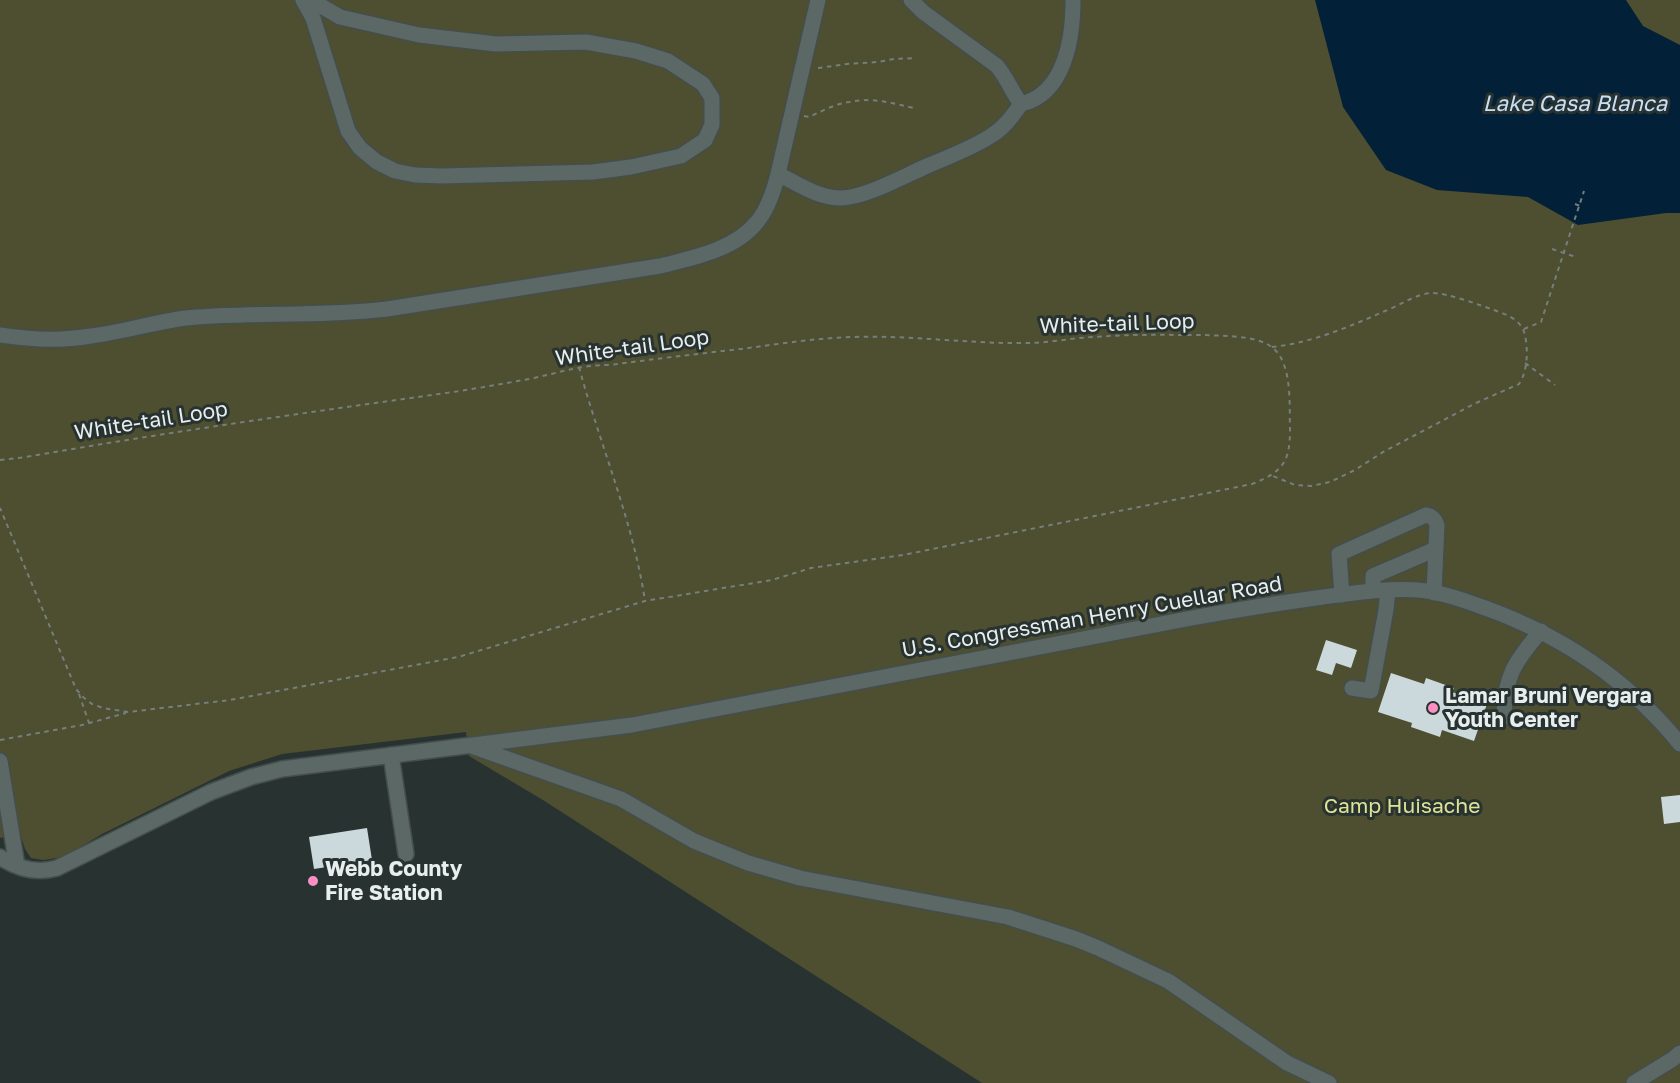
<!DOCTYPE html>
<html>
<head>
<meta charset="utf-8">
<style>
  body { margin:0 }
  canvas { display:block; background:#283331 }
</style>
</head>
<body>
<canvas width="1680" height="1083"></canvas>
<script>
const ctx = document.querySelector('canvas').getContext('2d');
ctx.lineJoin = 'round';
function paint(path, color) { ctx.fillStyle = color; ctx.fill(path, 'evenodd'); }
function trace(path, color, width, dash) { ctx.strokeStyle = color; ctx.lineWidth = width; ctx.lineCap = dash ? 'butt' : 'round'; ctx.setLineDash(dash || []); ctx.stroke(path); }
function label(font, color, halo, rows, align = 'center') {
  ctx.font = font + ' "Golos Text",sans-serif'; ctx.lineWidth = 6; ctx.setLineDash([]); ctx.textBaseline = 'middle'; ctx.strokeStyle = halo; ctx.fillStyle = color; for (const [text, x, y, turn = 0] of rows) {
    ctx.save(); ctx.translate(x, y); ctx.rotate((+turn || 0) * Math.PI / 180); ctx.textAlign = isNaN(turn) ? turn : align; if (halo) ctx.strokeText(text, 0, 0); ctx.fillText(text, 0, 0); ctx.restore();
  }
}
paint(new Path2D(`
  M0,0H1680V1083H982L543,800L469,756L466,732L282,754L229,771L102,834L64,857L43,860L31,858L25,849L20,833L0,838Z`), '#4d4f30');
paint(new Path2D(`
  M1315,0H1626L1643,26L1680,45V213H1666L1578,225L1528,197L1437,190L1386,170L1343,107Z`), '#032039');
paint(new Path2D(`
  M1326,640L1357,650L1351,668L1336,663L1332,675L1316,670Z
  M1391,673L1424,684L1426,678L1454,688L1452,692L1487,704L1474,741L1442,730L1440,737L1411,727L1412,723L1378,712Z
  M1680,795V822L1664,824L1661,797Z
  M367,828L372,860L314,869L309,837Z`), '#cbd9dd');
const minor = new Path2D(`
  M303,0L313,18L348,131L360,148L377,162L395,171L415,175L442,176L593,172L631,167L681,156L705,140L712,125V98L703,84L668,61L636,51L586,42L496,44L419,35L340,17L311,0
  M911,0L923,12L997,66C1007,78 1012,92 1021,104
  M778,174C798,184 818,198 841,198C865,198 904,176 927,166C948,157 970,149 989,137C1003,129 1012,117 1021,104C1065,94 1073,38 1073,0
  M0,335C31,340 61,341 91,336C123,332 154,322 186,318C253,312 321,317 387,309L660,266C692,258 735,250 757,222C768,209 774,190 778,174L818,0
  M1373,591V576L1436,549
  M1342,595L1339,554L1426,515C1432,516 1435,519 1437,525L1434,593
  M1352,688L1371,691L1386,610L1388,590
  M1504,717C1504,677 1515,661 1541,631
  M474,747L621,799L694,841L748,863L800,878L1008,917L1076,939L1098,948L1168,981L1287,1063L1329,1083
  M391,755L406,854
  M0,761L17,866
  M0,857C18,869 36,874 57,868L211,792L251,777L282,769L632,725L1192,618C1235,610 1279,603 1323,597C1354,593 1386,588 1418,590C1442,592 1466,601 1488,609C1564,637 1629,681 1680,744
  M1634,1083L1673,1059L1680,1053`);
trace(minor, '#444e4c', 18);
trace(new Path2D(`
  M818,68L847,64L878,62L894,59L916,58
  M804,116L809,117C822,111 835,104 849,102C871,97 892,103 914,108
  M1575,204L1583,207
  M1552,249L1576,257
  M1524,329L1541,322L1584,191
  M1272,347C1311,343 1349,327 1385,311C1401,305 1415,294 1432,293C1448,293 1479,305 1494,310C1507,315 1521,319 1525,335C1528,349 1528,371 1519,384L1476,403L1383,452L1355,470L1330,482L1311,486L1295,485L1273,476
  M1525,363L1555,385
  M579,367C600,445 633,521 645,601
  M0,460L26,457C168,432 311,412 453,392C480,388 507,383 534,378C562,372 580,365 610,365C653,359 697,354 741,349C778,344 816,338 854,337C911,335 969,344 1026,343C1049,343 1071,338 1094,337C1130,334 1166,335 1203,335C1222,336 1258,335 1273,348C1293,365 1289,406 1290,430C1290,463 1282,472 1252,484L903,555L811,568L772,580L645,601L458,657L230,700L128,712L103,708L92,704L83,697L76,689L0,508
  M79,694L89,723
  M0,740L82,725L126,713`), '#757f7d', 2, [4.5, 4.5]);
trace(minor, '#5b6865', 15);
for (const [x, y, r, color] of [
  [1433,708,6,"#fc8fc2"],
  [313,881,6,"#fc8fc2"]
]) { const dot = new Path2D(); dot.arc(x, y, r, 0, 2 * Math.PI); ctx.fillStyle = color; ctx.fill(dot); trace(dot, '#283331', 2); }
label('21px', '#e7eeed', '#283331', [
  ["White-tail Loop",1117,324,-2],
  ["White-tail Loop",632,348,-8],
  ["White-tail Loop",151,421,-9],
  ["U.S. Congressman Henry Cuellar Road",1092,617,-10]
]);
label('bold 21px', '#e7eeed', '#283331', [
  ["Lamar Bruni Vergara",1445,696],
  ["Youth Center",1445,720],
  ["Webb County",325,869],
  ["Fire Station",325,893]
], 'left');
label('21px', '#dee393', '#283331', [
  ["Camp Huisache",1402,806]
]);
label('italic 22px', '#c8dff7', '#283331', [
  ["Lake Casa Blanca",1575,104]
]);
</script>
</body>
</html>
